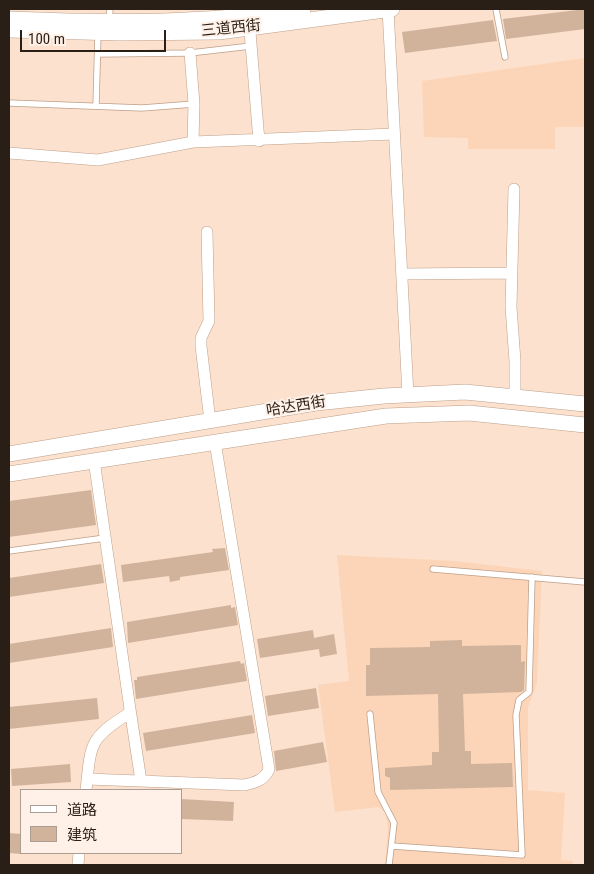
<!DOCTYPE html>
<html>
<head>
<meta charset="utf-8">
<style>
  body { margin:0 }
  #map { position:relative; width:594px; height:874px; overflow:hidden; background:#fbe1ce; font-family:"Roboto Condensed","Noto Sans SC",sans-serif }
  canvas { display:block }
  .frame { position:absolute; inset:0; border:10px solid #2a1f16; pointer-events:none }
  .legend { position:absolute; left:20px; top:789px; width:162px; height:65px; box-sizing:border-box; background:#fff1e8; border:1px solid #aa9d94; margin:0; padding:6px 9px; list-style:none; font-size:15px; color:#2a1f16 }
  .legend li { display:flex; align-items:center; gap:10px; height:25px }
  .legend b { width:25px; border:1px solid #aa9d94 }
  .scale { position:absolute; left:20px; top:30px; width:146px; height:22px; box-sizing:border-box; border:2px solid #2a1f16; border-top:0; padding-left:6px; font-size:15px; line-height:18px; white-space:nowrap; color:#2a1f16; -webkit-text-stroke:4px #fff1e8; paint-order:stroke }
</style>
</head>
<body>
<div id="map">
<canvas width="594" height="874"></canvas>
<div class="frame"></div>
<ul class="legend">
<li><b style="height:6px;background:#fff"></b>道路</li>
<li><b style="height:14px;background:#d1b39c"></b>建筑</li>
</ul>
<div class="scale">100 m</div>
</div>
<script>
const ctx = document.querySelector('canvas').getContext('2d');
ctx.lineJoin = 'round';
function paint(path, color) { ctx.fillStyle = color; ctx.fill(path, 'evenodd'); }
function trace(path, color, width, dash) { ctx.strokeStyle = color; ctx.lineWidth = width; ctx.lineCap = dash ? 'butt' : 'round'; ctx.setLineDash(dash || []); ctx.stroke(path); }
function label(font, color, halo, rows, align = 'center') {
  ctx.font = font + ' "Roboto Condensed","Noto Sans SC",sans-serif'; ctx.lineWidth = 4; ctx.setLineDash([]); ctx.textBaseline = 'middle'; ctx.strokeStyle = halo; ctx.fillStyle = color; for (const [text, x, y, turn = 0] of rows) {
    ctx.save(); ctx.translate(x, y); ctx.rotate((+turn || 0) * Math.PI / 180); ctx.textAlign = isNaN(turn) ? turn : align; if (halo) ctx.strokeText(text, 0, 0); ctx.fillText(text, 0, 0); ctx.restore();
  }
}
paint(new Path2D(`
  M585,58V127H555V149H468V138L424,137L422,81Z
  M337,555L454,561L542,571L537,683L528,707V790L565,793L561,860L573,861L572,865H385L388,831L386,813L379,807L335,812L318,685L349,681Z`), '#fcd5b8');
paint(new Path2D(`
  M585,9V29L506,39L503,19Z
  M493,20L497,41L405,53L402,32Z
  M91,490L96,525L9,537V501Z
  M225,548L229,570L180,577V580L170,582L169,576L123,582L121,565L213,552L212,549Z
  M101,564L104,583L9,597V578Z
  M231,605V608L235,607L238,625L128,643L127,622Z
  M111,628L113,647L9,663V644Z
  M313,630L314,638L334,634L337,654L320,657L319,649L260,658L257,639Z
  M462,640V646L521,645V662L525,661L524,690L521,692L463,694L465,751H471V764L512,763L513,787L390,790V778L385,776V768L432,765V752H439L438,694L366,696V665H370V648L430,647V641Z
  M240,661L241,664L244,663L247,681L136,699L134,680H137V677Z
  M316,688L319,708L268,716L265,696Z
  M97,698L99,719L9,729V707Z
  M252,715L255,733L146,751L143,733Z
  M323,742L327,762L276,771L274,751Z
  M70,764L71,782L12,786L11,769Z
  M181,799L234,802L233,821L181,819Z
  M9,833L21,834V854L9,853Z`), '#d1b39c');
const lane = new Path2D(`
  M496,9L505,57
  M109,22L110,9
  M98,54L190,53L251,46
  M9,103L142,108L194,104
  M96,106L98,33
  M9,551L105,538
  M433,569L585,582
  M370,714L378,792L394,823L389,865
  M392,846L522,855L516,715L519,700L529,692L532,577`);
const street = new Path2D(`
  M388,9L408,395
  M249,20L259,141
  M190,53L194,104L193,142
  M9,153L98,160L193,142L394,134
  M514,189L511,307L515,361V397
  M207,232L209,321L201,338V346L210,421
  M402,274L512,273
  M130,709L141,781
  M87,779L244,785C254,783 265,780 269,769L215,442
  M86,790C91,745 88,739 128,714L130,709L94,460
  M78,865L79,853`);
const secondary = new Path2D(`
  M9,19C108,23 205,24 303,9
  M9,30L119,33L219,32L392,9
  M9,454L316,403L384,396L465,392L585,404
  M9,474L386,416L469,413L585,425`);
trace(lane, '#bd9f88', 7);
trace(street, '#bd9f88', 12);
trace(secondary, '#bd9f88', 16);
trace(lane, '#fff', 5.5);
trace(street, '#fff', 11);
trace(secondary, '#fff', 15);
label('15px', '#2a1f16', '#fff1e8', [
  ["三道西街",231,29,-6],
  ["哈达西街",296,407,-9]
]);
</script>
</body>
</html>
